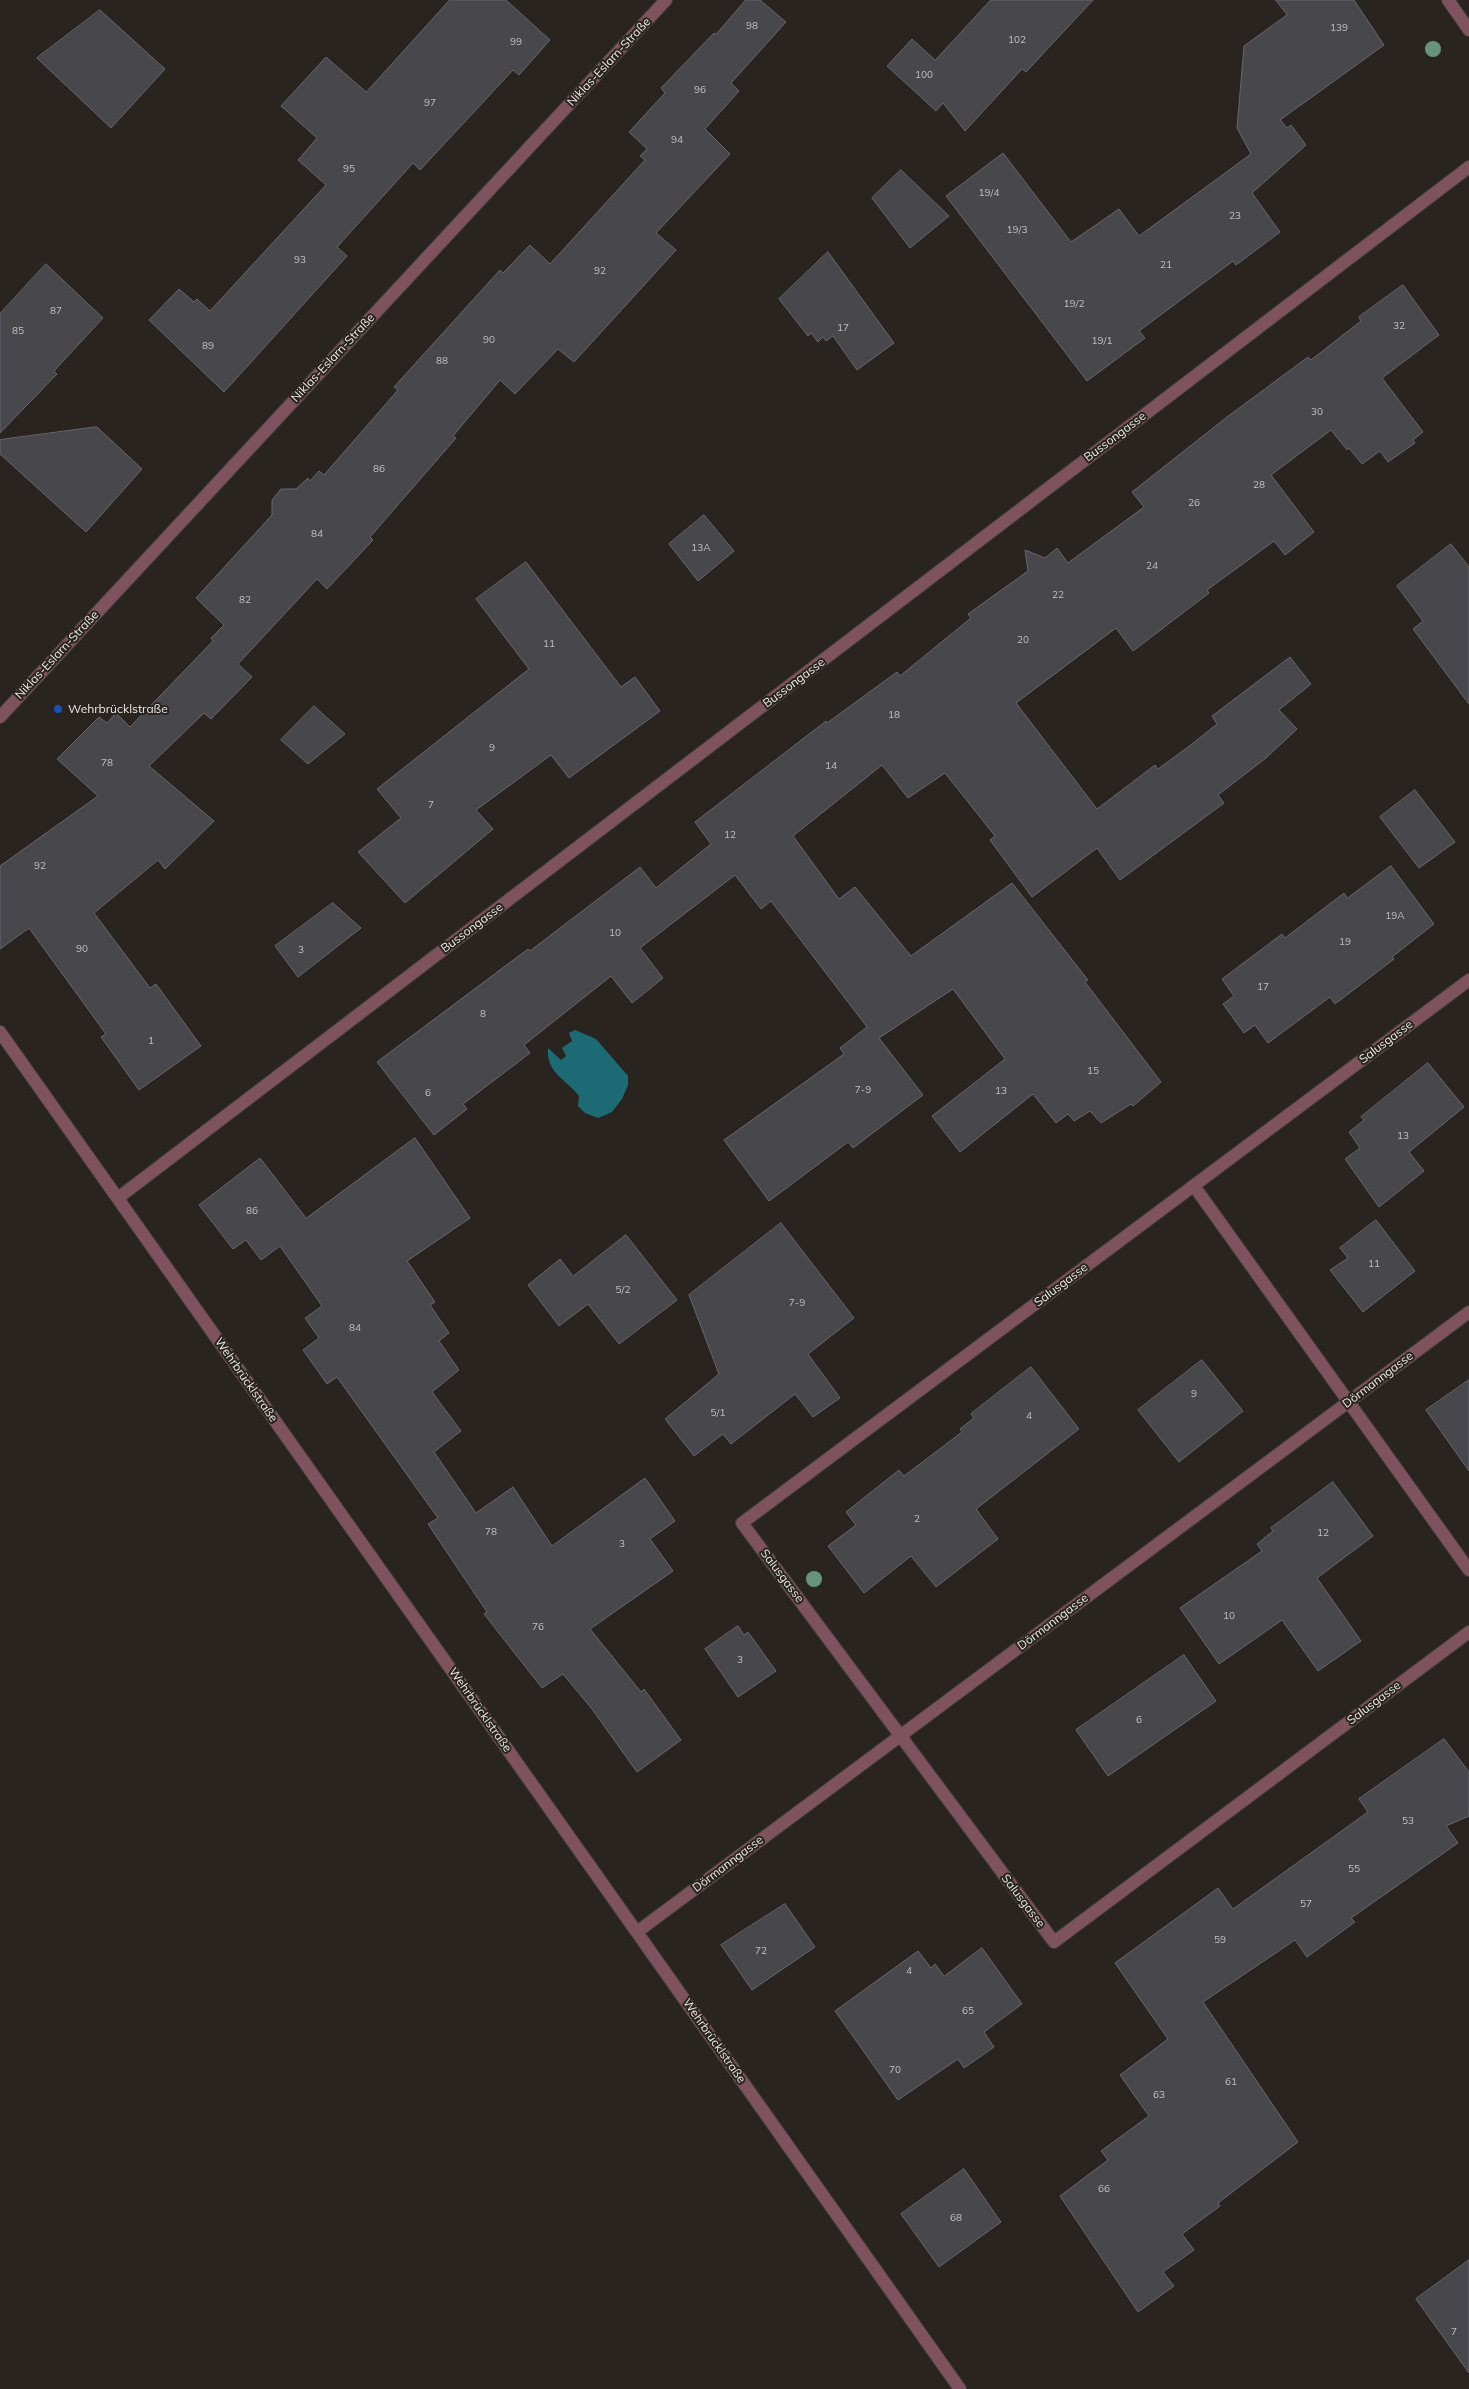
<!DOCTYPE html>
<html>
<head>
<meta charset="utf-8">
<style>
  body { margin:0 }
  canvas { display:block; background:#292420 }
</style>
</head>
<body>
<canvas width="1469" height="2389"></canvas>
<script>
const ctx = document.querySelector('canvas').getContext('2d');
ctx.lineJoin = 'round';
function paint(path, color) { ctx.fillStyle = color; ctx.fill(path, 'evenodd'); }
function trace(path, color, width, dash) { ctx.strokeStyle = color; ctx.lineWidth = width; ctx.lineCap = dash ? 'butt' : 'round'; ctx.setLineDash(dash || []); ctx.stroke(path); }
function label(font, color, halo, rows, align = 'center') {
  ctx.font = font + ' Mulish,sans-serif'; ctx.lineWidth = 4; ctx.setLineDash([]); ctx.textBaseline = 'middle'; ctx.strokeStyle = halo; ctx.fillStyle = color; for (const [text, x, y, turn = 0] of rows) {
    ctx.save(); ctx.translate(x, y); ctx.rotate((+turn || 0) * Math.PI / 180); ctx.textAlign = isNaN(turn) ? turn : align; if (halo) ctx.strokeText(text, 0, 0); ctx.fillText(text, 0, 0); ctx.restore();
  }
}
paint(new Path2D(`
  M575,1030L596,1039L628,1076V1085L622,1099L612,1112L598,1118L585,1113L578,1106L579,1096C565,1078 546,1073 548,1048L561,1060L566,1056L562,1048L572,1041L569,1033Z`), '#1c6a73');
const building = new Path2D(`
  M450,0H506L550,40L519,75L513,70L420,170L413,163L337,247L347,256L224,392L149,320L179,289L194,302L197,299L210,311L326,185L298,160L317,138L281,106L326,57L366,92Z
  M746,0H760L786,22L731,83L739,91L705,129L730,154L656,233L676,250L574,362L558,349L515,394L500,380L453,436L456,438L370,537L373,540L327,589L317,579L238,664L252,677L211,719L204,713L149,766L214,821L165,869L158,860L94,913L150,988L156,984L201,1046L139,1090L101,1037L106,1034L29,928L0,949V866L98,796L57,759L99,717L107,723L116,713L130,727L213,641L211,638L224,625L196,598L272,515V500L281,489H296L308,478L310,481L319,471L324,475L398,390L394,387L500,270L503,273L530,245L550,264L645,160L640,156L647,149L629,132L665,93L661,88L714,33L716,34Z
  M991,0H1093L1026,72L1022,69L965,131L943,103L936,111L887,66L912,39L935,60Z
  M1276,0H1354L1384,45L1280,120L1287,128L1291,125L1306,145L1252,193L1280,232L1236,265L1233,261L1139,331L1145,338L1087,381L946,196L1003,153L1071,242L1119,209L1139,236L1251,154L1237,128L1244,46L1287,15Z
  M100,10L165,69L111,128L37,58Z
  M901,170L949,216L910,248L872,198Z
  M828,252L894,343L857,370L833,336L826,341L823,337L818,342L811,333L808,336L779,299Z
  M46,264L103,318L54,371L57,374L0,433V314Z
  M1403,285L1439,335L1382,378L1423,432L1413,440L1415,443L1388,462L1380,451L1362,464L1349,448L1347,450L1331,430L1271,475L1314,532L1285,555L1274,541L1207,590L1209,593L1133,651L1116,628L1016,703L1097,809L1155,765L1158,769L1192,744L1217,724L1212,716L1290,657L1311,684L1279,710L1297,729L1266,758L1218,795L1224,803L1120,880L1097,848L1032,897L990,840L995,836L945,773L908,798L882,765L793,836L839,899L855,887L911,956L1012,883L1088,980L1085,982L1161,1082L1133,1106L1131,1104L1101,1123L1090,1111L1074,1121L1068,1114L1056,1123L1033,1094L960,1152L932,1116L1005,1059L953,989L879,1038L923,1095L853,1148L848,1142L769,1201L724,1140L844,1054L840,1048L867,1027L771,901L761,909L735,875L640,948L663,978L632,1003L611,976L524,1045L530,1053L463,1104L467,1109L434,1135L377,1062L528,949L530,951L640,867L656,888L711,844L695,822L826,721L827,723L897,672L900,676L971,618L968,614L1028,571L1025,550L1045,558L1057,548L1068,563L1144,507L1132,492L1227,417L1308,357L1311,360L1361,321L1359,317Z
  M97,427L142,469L86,532L0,454V440Z
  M704,515L734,551L698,581L669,544Z
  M1451,544L1469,567V704L1413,629L1423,621L1397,586Z
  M526,562L621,687L635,677L660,711L569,778L551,755L476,810L493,829L405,903L358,852L401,818L377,789L529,669L476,599Z
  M314,706L345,734L308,764L281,740Z
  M1415,790L1455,842L1419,868L1380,817Z
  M1391,866L1434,924L1392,957L1394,959L1335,1004L1330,997L1268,1043L1255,1025L1244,1033L1223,1004L1234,996L1222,979L1282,934L1285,938L1344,893L1347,898Z
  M333,903L361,928L298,977L275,946Z
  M1428,1063L1464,1107L1409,1152L1424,1171L1379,1207L1345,1159L1360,1148L1349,1132L1364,1120L1361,1117Z
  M415,1138L470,1218L407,1261L435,1302L430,1305L449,1333L439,1341L459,1370L432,1392L461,1431L434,1452L476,1513L513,1487L552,1546L645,1478L675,1521L650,1539L673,1571L590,1629L641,1692L644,1689L681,1740L637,1772L592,1709L563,1674L542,1688L484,1614L487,1612L428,1524L438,1518L337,1377L327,1384L303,1350L319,1338L305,1318L322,1306L280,1246L261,1260L246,1240L233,1249L199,1205L260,1158L306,1218Z
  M1376,1220L1415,1271L1363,1312L1330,1270L1348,1258L1340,1248Z
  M781,1223L854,1318L808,1354L840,1398L813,1417L795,1394L731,1444L723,1434L694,1456L665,1419L719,1374L689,1295Z
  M626,1235L677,1300L619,1344L588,1304L559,1326L528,1285L560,1259L573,1276Z
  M1202,1360L1243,1411L1179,1462L1138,1410Z
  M1031,1367L1079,1429L976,1509L998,1539L936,1587L911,1556L864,1593L828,1546L856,1525L846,1512L899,1470L904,1476L962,1432L960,1429L974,1418L971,1414Z
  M1469,1380V1471L1426,1410Z
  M1333,1482L1373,1536L1317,1578L1361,1641L1318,1671L1282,1620L1219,1664L1180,1608L1262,1551L1257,1544L1273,1531L1271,1528Z
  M738,1626L744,1635L748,1632L776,1671L738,1697L705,1649Z
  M1184,1655L1216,1701L1108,1776L1076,1730Z
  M1444,1739L1469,1772V1816L1446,1826L1458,1843L1351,1918L1355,1922L1307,1957L1295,1940L1203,2002L1298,2142L1218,2203L1220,2206L1182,2234L1194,2250L1163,2272L1174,2286L1138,2312L1060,2196L1108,2160L1101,2151L1149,2116L1120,2075L1168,2039L1115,1963L1218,1888L1233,1909L1368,1812L1359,1799Z
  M785,1904L815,1947L752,1990L721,1945Z
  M982,1948L1022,2004L984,2032L994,2047L964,2068L958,2059L898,2100L835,2011L918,1951L931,1968L935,1964L944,1976Z
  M964,2169L1001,2222L939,2267L901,2214Z
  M1469,2260V2373L1416,2299Z`);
paint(building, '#47474c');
trace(building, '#67666d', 1);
const street = new Path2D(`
  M1448,0L1469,30
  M0,717L666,0
  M1469,980L742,1523L1054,1942L1469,1632
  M0,1032L960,2389
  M1194,1186L1469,1570
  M118,1198L1469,167
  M637,1932L1469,1312`);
trace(street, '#443f3c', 14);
trace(street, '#7f535d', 12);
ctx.fillStyle = '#66947b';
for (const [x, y] of [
  [1433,49],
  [814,1579]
]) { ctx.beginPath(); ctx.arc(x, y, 8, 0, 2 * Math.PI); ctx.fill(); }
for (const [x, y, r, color] of [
  [58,709,5,"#1a4fb4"]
]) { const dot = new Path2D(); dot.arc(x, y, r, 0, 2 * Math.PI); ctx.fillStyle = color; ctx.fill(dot); trace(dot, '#292420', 2); }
label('10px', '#c2c0bf', null, [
  ["98",752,26],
  ["139",1339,28],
  ["102",1017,40],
  ["99",516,42],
  ["100",924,75],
  ["96",700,90],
  ["97",430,103],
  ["94",677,140],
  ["95",349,169],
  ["19/4",989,193],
  ["23",1235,216],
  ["19/3",1017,230],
  ["93",300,260],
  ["21",1166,265],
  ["92",600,271],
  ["19/2",1074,304],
  ["87",56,311],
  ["32",1399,326],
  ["17",843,328],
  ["85",18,331],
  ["90",489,340],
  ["19/1",1102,341],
  ["89",208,346],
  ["88",442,361],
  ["30",1317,412],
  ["86",379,469],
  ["28",1259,485],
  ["26",1194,503],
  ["84",317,534],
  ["13A",701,548],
  ["24",1152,566],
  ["22",1058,595],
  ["82",245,600],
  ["20",1023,640],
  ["11",549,644],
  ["18",894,715],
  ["9",492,748],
  ["78",107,763],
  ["14",831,766],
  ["7",431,805],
  ["12",730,835],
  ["92",40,866],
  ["19A",1395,916],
  ["10",615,933],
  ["19",1345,942],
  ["90",82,949],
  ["3",301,950],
  ["17",1263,987],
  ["8",483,1014],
  ["1",151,1041],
  ["15",1093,1071],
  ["7-9",863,1090],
  ["13",1001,1091],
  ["6",428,1093],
  ["13",1403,1136],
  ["86",252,1211],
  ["11",1374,1264],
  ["5/2",623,1290],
  ["7-9",797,1303],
  ["84",355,1328],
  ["9",1194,1394],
  ["5/1",718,1413],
  ["4",1029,1416],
  ["2",917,1519],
  ["78",491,1532],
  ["12",1323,1533],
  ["3",622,1544],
  ["10",1229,1616],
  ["76",538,1627],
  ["3",740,1660],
  ["6",1139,1720],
  ["53",1408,1821],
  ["55",1354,1869],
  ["57",1306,1904],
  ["59",1220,1940],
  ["72",761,1951],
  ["4",909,1971],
  ["65",968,2011],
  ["70",895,2070],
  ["61",1231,2082],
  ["63",1159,2095],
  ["66",1104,2189],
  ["68",956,2218],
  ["7",1454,2332]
]);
label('12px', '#ebe8e5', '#292420', [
  ["Niklas-Eslarn-Straße",609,62,-47],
  ["Niklas-Eslarn-Straße",333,358,-47],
  ["Bussongasse",1115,437,-37],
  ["Niklas-Eslarn-Straße",57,655,-47],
  ["Bussongasse",794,683,-37],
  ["Bussongasse",472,928,-37],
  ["Salusgasse",1386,1042,-37],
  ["Salusgasse",1061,1285,-37],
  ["Wehrbrücklstraße",246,1380,55],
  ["Dörmanngasse",1378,1380,-37],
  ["Salusgasse",782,1576,53],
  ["Dörmanngasse",1053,1622,-37],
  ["Salusgasse",1374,1703,-37],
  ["Wehrbrücklstraße",480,1710,55],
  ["Dörmanngasse",728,1864,-37],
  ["Salusgasse",1023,1901,53],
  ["Wehrbrücklstraße",714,2041,55]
]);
label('12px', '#ebe8e5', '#292420', [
  ["Wehrbrücklstraße",68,709]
], 'left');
</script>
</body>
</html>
